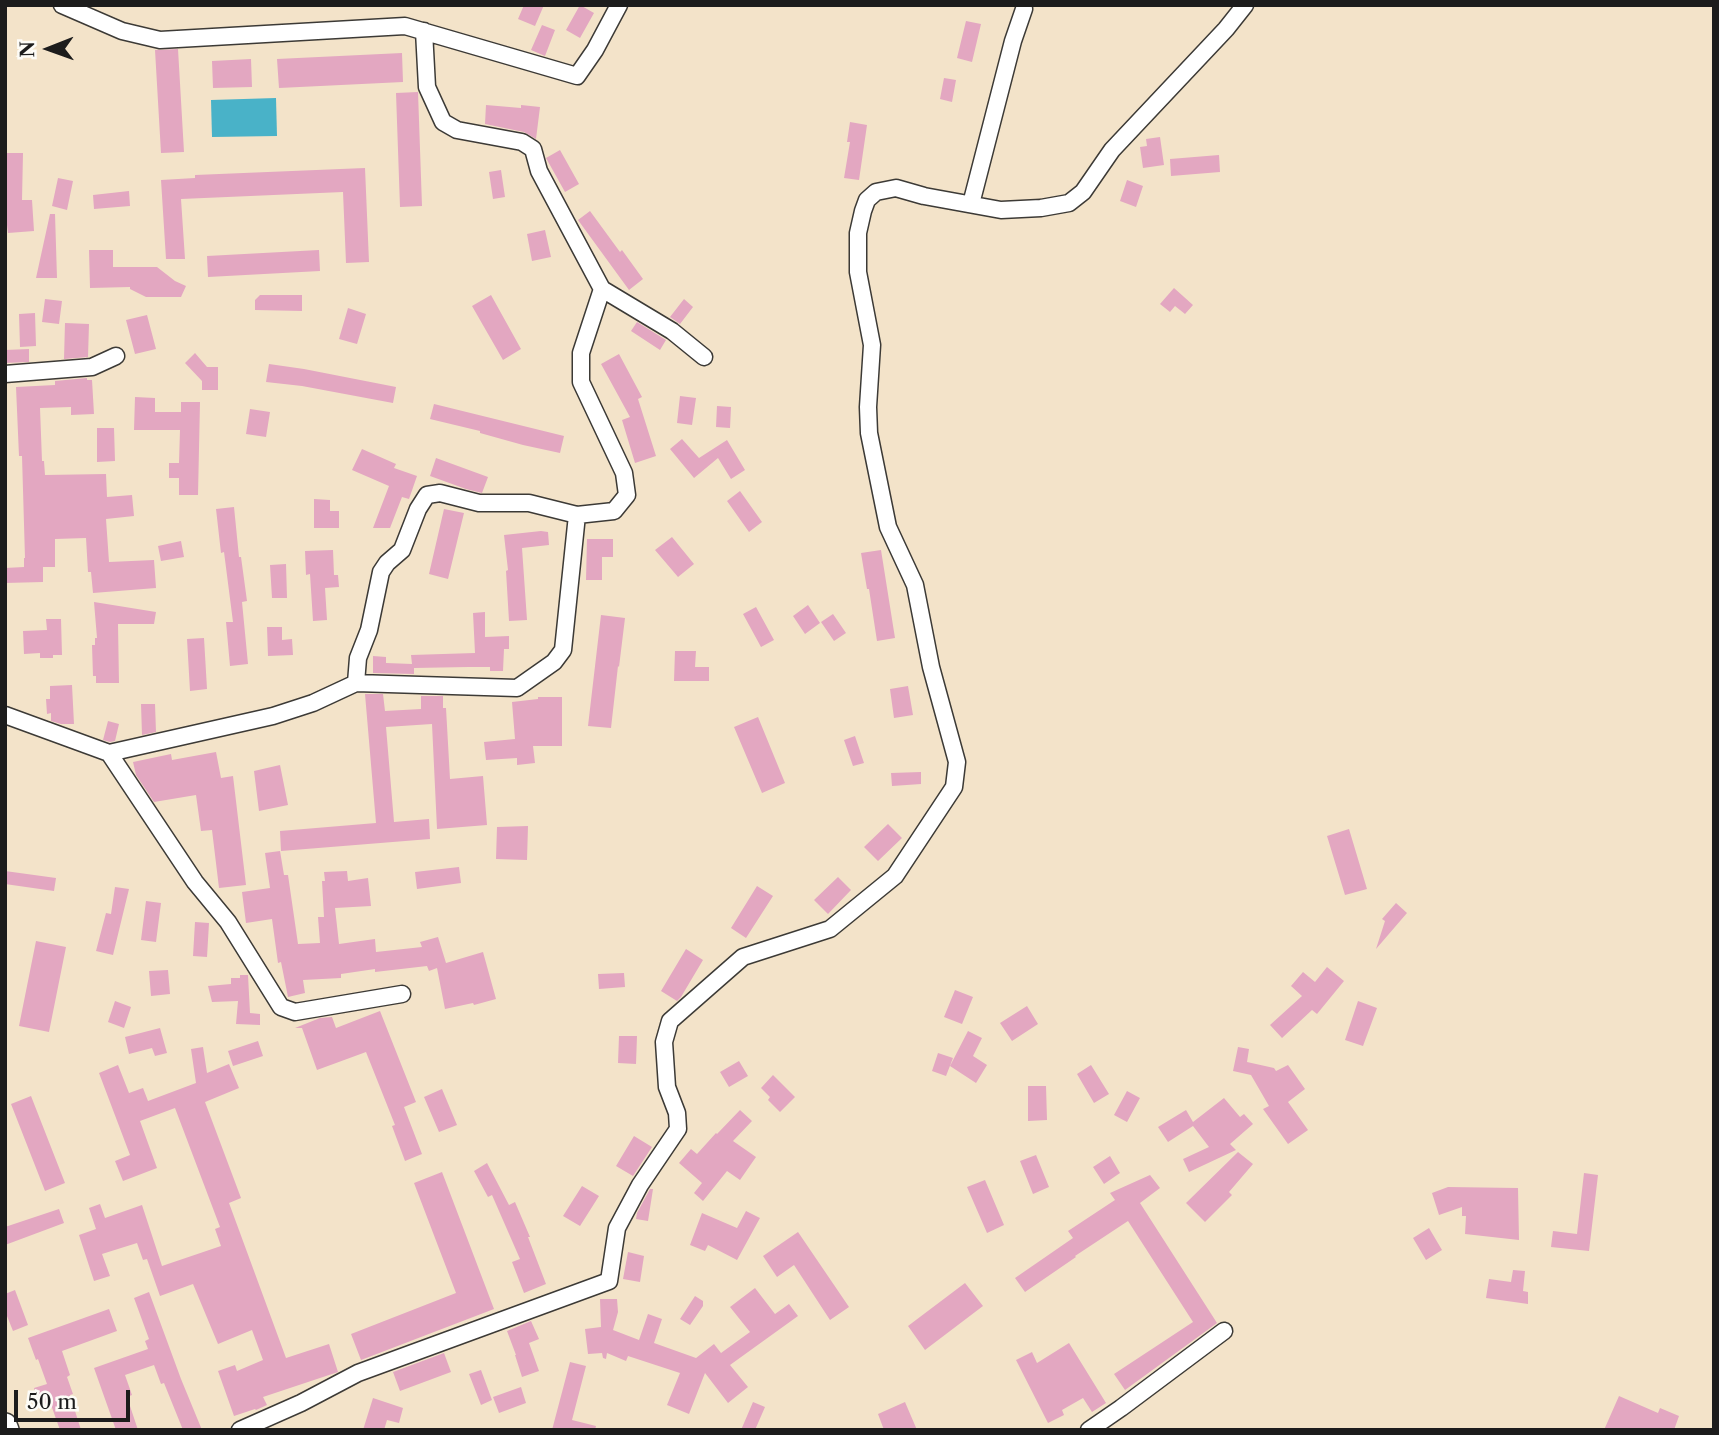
<!DOCTYPE html>
<html>
<head>
<meta charset="utf-8">
<style>
  body { margin:0 }
  #map { position:relative; width:1719px; height:1435px; overflow:hidden; background:#f3e3c9; font-family:"Libre Caslon Text",serif }
  canvas { display:block }
  .frame { position:absolute; inset:0; border:7px solid #1c1c1c; pointer-events:none }
  .north { position:absolute; left:14px; top:14px; width:70px; height:70px; -webkit-text-stroke:5px #fdfcf7; paint-order:stroke; rotate:269deg; font-size:19px; font-weight:700; line-height:28px; text-align:center; color:#1c1c1c }
  .north::after { content:''; display:block; margin:auto; width:24px; height:32px; background:#1c1c1c; clip-path:polygon(50% 0,100% 100%,50% 72%,0 100%) }
  .scale { position:absolute; left:14px; top:1390px; width:116px; height:32px; box-sizing:border-box; border:4px solid #1c1c1c; border-top:0; padding-left:9px; font-size:21px; line-height:24px; white-space:nowrap; color:#1c1c1c; -webkit-text-stroke:5px #fdfcf7; paint-order:stroke }
</style>
</head>
<body>
<div id="map">
<canvas width="1719" height="1435"></canvas>
<div class="frame"></div>
<div class="north">N</div>
<div class="scale">50 m</div>
</div>
<script>
const ctx = document.querySelector('canvas').getContext('2d');
ctx.lineJoin = 'round';
function paint(path, color) { ctx.fillStyle = color; ctx.fill(path, 'evenodd'); }
function trace(path, color, width, dash) { ctx.strokeStyle = color; ctx.lineWidth = width; ctx.lineCap = dash ? 'butt' : 'round'; ctx.setLineDash(dash || []); ctx.stroke(path); }
paint(new Path2D(`
  M276,98L277,136L212,137L211,100Z`), '#49b2c8');
paint(new Path2D(`
  M524,5H544L535,26L518,19Z
  M580,5L594,13L580,38L566,30Z
  M966,21L981,24L972,62L957,58Z
  M542,25L555,30L545,56L531,50Z
  M178,49L184,152L161,153L155,50Z
  M402,53L403,82L279,88L277,59Z
  M251,59L252,87L213,88L212,61Z
  M944,78L956,80L952,102L940,99Z
  M418,92L422,206L400,207L396,93Z
  M486,105L521,108V105L540,107L536,139L524,132L485,124Z
  M850,122L867,125L859,180L844,178L850,142H847Z
  M1160,137L1164,165L1143,168L1140,147L1147,146L1146,139Z
  M560,150L579,184L565,192L546,158Z
  M5,153H23L22,200H32L34,231L8,233L7,225H5Z
  M1219,155L1220,172L1171,176L1170,159Z
  M365,168L369,262L346,263L343,192L181,199L185,259H166L161,180L195,178V175Z
  M501,170L505,197L493,199L489,172Z
  M58,178L73,181L67,210L52,206Z
  M1127,180L1143,186L1136,207L1120,201Z
  M129,191L130,206L94,209L93,195Z
  M590,211L620,252L622,250L643,279L629,290L578,220Z
  M50,214H55L57,278H36Z
  M545,230L551,257L532,261L527,234Z
  M89,250H113V267H157L175,281L186,286L181,297H146L130,289V287L90,288Z
  M319,250L320,271L208,277L207,256Z
  M1174,288L1193,305L1185,314L1175,306L1170,312L1160,304Z
  M260,295H302V311L255,310V300Z
  M491,295L521,349L503,360L472,306Z
  M45,299L62,301L59,324L42,322Z
  M684,299L693,307L680,324L670,317Z
  M348,308L366,314L357,344L339,339Z
  M35,313L36,346L20,347L19,314Z
  M147,315L156,349L135,354L126,320Z
  M637,322L666,340L660,350L631,331Z
  M65,323L89,324L88,357L64,359Z
  M29,349V362L5,363V350Z
  M195,353L207,367H218V390H202V381L185,363Z
  M619,354L642,397L638,399L656,456L635,463L622,420L630,417L601,364Z
  M269,364L304,369L396,387L393,403L302,386L266,382Z
  M87,378V380H92L94,414L71,415V407L40,408L42,461H44L45,475L106,474L107,497L132,495L134,516L106,519L109,562L154,560L156,588L93,593L91,572H88L86,538L55,539V567H43V582L5,583V568L24,567V558H25L22,456H19L16,387L55,385V381Z
  M680,396L696,398L692,425L677,423Z
  M135,397L155,398V412H181V402H200L198,495H179V478H169V463H179L180,430H134Z
  M434,404L564,436L560,453L523,445L480,433V431L430,419Z
  M717,406L731,407L730,428L716,427Z
  M250,409L270,412L266,437L246,434Z
  M97,428H114L115,461L97,462Z
  M682,439L699,458L727,440L745,470L731,479L718,458L694,478L670,449Z
  M362,449L396,464L394,468L417,476L409,499L402,497L390,528H373L389,486L352,470Z
  M436,458L488,477L482,493L466,489L430,476Z
  M740,491L762,522L749,532L727,501Z
  M314,499L330,500V511H339V528H314Z
  M234,507L239,557H241L247,601L242,602L248,664L230,666L226,622H233L224,552L221,553L216,509Z
  M444,509L464,513L448,579L429,574Z
  M541,531L548,532L549,545L522,548L527,620L509,621L506,571L508,570L504,535Z
  M672,537L694,564L678,577L655,550Z
  M587,539H613V557H602V580H586Z
  M181,541L184,557L161,561L158,546Z
  M333,550L334,575H338L339,587L325,588L327,620L313,621L310,574L306,575L305,551Z
  M881,550L895,638L877,641L869,589H867L861,553Z
  M286,564L287,598H272L270,565Z
  M94,602L156,612L154,624H118L119,683H96V676H93L92,645H95V638H97Z
  M808,605L820,623L805,634L793,616Z
  M756,607L774,640L761,647L743,614Z
  M485,612V637L509,636V649H504L503,671H490V667H468L414,668V674L373,673V656L386,657V663L412,664L411,655L475,653L473,613Z
  M833,614L846,633L834,641L821,622Z
  M601,615L625,618L619,667L618,666L611,728L588,726Z
  M46,619H61L62,655H53V658H40V653L24,654L23,631L47,630Z
  M267,627H282V640L292,639L293,655L268,656Z
  M204,638L207,689L190,691L187,639Z
  M675,651H696L695,667H709V681H674Z
  M72,685L74,724H61L51,721V713L47,714L46,699H50V686Z
  M908,686L913,715L894,718L890,689Z
  M365,694H383L385,711L421,709V696H443V708H446L450,779L483,776L487,825L437,829L432,724L386,727L394,822L429,819L430,839L281,851L280,831L376,823Z
  M538,697H562V746H533L535,763L517,765V758L486,760L484,742L515,739L512,702L538,699Z
  M141,704H155L156,732L142,735Z
  M758,717L785,783L762,793L734,727Z
  M108,721L119,724L115,741L110,742L103,740Z
  M855,736L864,763L853,766L844,740Z
  M216,752L221,778L233,776L246,885L219,888L212,830L201,831L196,795L154,802L136,775L133,762L171,754L172,760Z
  M280,765L288,805L259,811L254,771Z
  M921,772V784L892,786L891,773Z
  M888,824L902,838L878,861L864,847Z
  M528,826L527,860L496,859L497,827Z
  M1349,829L1367,889L1345,895L1327,836Z
  M280,851L284,875H288L298,944L320,943L318,917H324L322,881H325L324,872L347,871L348,881L368,878L371,906L335,908L339,944L375,939L376,952L422,947L420,942L438,937L446,963L483,952L496,999L474,1005L473,1003L445,1009L437,968L429,971L427,966L375,972V969L341,974V978L303,980L305,993L288,997L281,962L278,963L272,919L246,923L242,892L270,888L265,853Z
  M459,867L461,883L417,889L415,872Z
  M5,871L56,878L54,891L5,884Z
  M838,877L851,890L828,914L814,900Z
  M757,886L773,896L746,938L731,928Z
  M115,887L129,889L113,955L96,951L106,913L111,914Z
  M146,901L161,903L156,942L141,940Z
  M1396,903L1407,913L1376,949L1385,921L1382,919Z
  M195,922L209,923L207,957L193,956Z
  M36,941L66,947L49,1032L19,1026Z
  M686,949L703,960L681,997L677,1001L661,991Z
  M1327,967L1344,981L1317,1014L1312,1010L1282,1038L1270,1025L1302,996L1291,986L1303,972L1315,982Z
  M168,970L170,994L151,996L149,971Z
  M624,973L625,987L599,989L598,974Z
  M240,975H248L250,1013L260,1014V1025L236,1024L238,1001L212,1002L208,986L231,984V978H240Z
  M955,990L973,997L962,1024L944,1017Z
  M115,1001L131,1007L124,1028L108,1022Z
  M1358,1001L1377,1008L1363,1046L1345,1040Z
  M1027,1006L1038,1024L1012,1041L1000,1023Z
  M380,1011L416,1102L404,1107L422,1154L405,1161L392,1126L395,1125L366,1052L317,1070L302,1028H295L320,1018L332,1017L336,1028Z
  M160,1028L167,1053L155,1056L152,1048L129,1054L125,1037Z
  M968,1031L982,1038L973,1056L987,1065L976,1083L950,1066Z
  M619,1036H637L636,1064L618,1063Z
  M258,1041L263,1056L233,1066L228,1051Z
  M203,1047L207,1073L229,1064L239,1088L205,1102L241,1198L229,1203L286,1358L329,1344L338,1372L263,1397L267,1405L256,1410L255,1409L234,1416L218,1371L235,1365L237,1371L263,1360L252,1330L218,1344L193,1284L160,1296L147,1259L143,1260L137,1243L102,1254L110,1276L94,1281L79,1235L96,1229L89,1208L100,1204L105,1218L142,1205L162,1266L221,1246L215,1229L220,1227L175,1108L140,1121L157,1168L123,1181L115,1161L130,1155L99,1073L118,1065L129,1093L143,1088L148,1101L196,1083L191,1049Z
  M1238,1047L1249,1049L1247,1062L1274,1068L1276,1071L1288,1065L1305,1089L1288,1102L1308,1130L1288,1144L1263,1109L1269,1106L1251,1075L1233,1071Z
  M938,1053L953,1058L946,1076L932,1071Z
  M739,1061L748,1076L729,1087L720,1072Z
  M1091,1065L1109,1094L1094,1103L1077,1074Z
  M773,1075L795,1097L780,1112L768,1100L770,1097L761,1088Z
  M1028,1086H1046L1047,1120L1028,1121Z
  M442,1089L457,1125L439,1132L424,1097Z
  M1127,1091L1140,1098L1127,1122L1114,1115Z
  M31,1096L65,1183L45,1191L11,1104Z
  M1224,1098L1240,1117L1244,1114L1253,1124L1230,1144L1236,1150L1189,1172L1183,1159L1209,1147L1193,1126L1168,1142L1158,1127L1186,1110L1193,1122Z
  M740,1110L752,1121L733,1141L756,1157L740,1180L727,1171L703,1201L694,1193L702,1183L679,1163L691,1149L697,1154L716,1133L717,1134Z
  M634,1136L652,1147L633,1176L616,1166Z
  M1238,1152L1253,1164L1229,1192L1232,1195L1205,1222L1186,1203Z
  M1036,1155L1049,1187L1033,1194L1020,1161Z
  M1110,1156L1120,1173L1104,1184L1093,1167Z
  M487,1163L509,1205L515,1202L530,1237H528L546,1284L524,1293L512,1262L520,1259L492,1195L488,1197L474,1171Z
  M442,1172L494,1309L361,1360L351,1334L456,1293L414,1183Z
  M1584,1173L1598,1175L1589,1251L1551,1247L1553,1231L1577,1234Z
  M1150,1175L1160,1188L1140,1203L1217,1323L1125,1390L1114,1374L1193,1322L1128,1221L1075,1256L1076,1257L1025,1292L1015,1278L1073,1238L1068,1231L1115,1200L1110,1193Z
  M985,1180L1004,1225L987,1233L967,1187Z
  M582,1186L599,1196L580,1226L563,1216Z
  M1448,1187L1518,1188L1519,1240L1465,1234L1466,1216H1462V1207L1439,1215L1432,1193Z
  M650,1189H653L648,1221L636,1219L637,1213Z
  M59,1209L64,1223L5,1245V1227Z
  M746,1211L760,1218L737,1260L708,1245L705,1251L690,1245L702,1213L737,1228Z
  M1429,1228L1442,1250L1426,1260L1413,1238Z
  M798,1232L849,1307L830,1320L794,1265L777,1277L763,1256Z
  M628,1252L644,1256L640,1282L623,1279Z
  M1513,1270L1525,1271L1523,1291L1528,1292V1304L1486,1298L1489,1279L1511,1282Z
  M965,1283L983,1306L925,1350L908,1326Z
  M755,1288L775,1314L789,1304L798,1316L730,1365L748,1387L728,1403L705,1373L689,1414L667,1405L680,1373L628,1356L626,1361L607,1353L606,1359L603,1358L602,1353L588,1354L585,1329L601,1327L600,1299H617L618,1312L613,1330L639,1340L648,1314L662,1319L654,1343L696,1358L714,1344L721,1353L750,1332L730,1307Z
  M15,1290L28,1325L13,1331L5,1311V1294Z
  M149,1292L181,1379L202,1430H183L164,1383L161,1384L154,1365L125,1375L132,1395L127,1397L138,1430H116L94,1368L148,1349L145,1341L149,1339L134,1298Z
  M695,1296L703,1301V1306L690,1325L680,1319Z
  M109,1309L117,1331L62,1351L70,1375L67,1377L73,1394L70,1395L81,1430H60L50,1402L40,1406L34,1388L47,1384L38,1359L36,1360L28,1338Z
  M531,1321L539,1339L529,1343L539,1371L522,1377L515,1355H516L507,1331Z
  M1069,1343L1106,1403L1092,1412L1083,1398L1062,1410L1064,1415L1048,1423L1016,1360L1032,1352L1037,1363Z
  M444,1353L451,1372L400,1391L393,1372Z
  M570,1362L586,1366L572,1420L596,1426L595,1430H552Z
  M481,1370L492,1400L481,1405L469,1374Z
  M521,1387L526,1403L499,1413L493,1397Z
  M1619,1396L1658,1413L1660,1408L1679,1416L1674,1430H1604Z
  M373,1398L403,1408L399,1423L387,1420L384,1430H363Z
  M753,1402L765,1407L755,1430H741Z
  M905,1402L917,1430H884L878,1414Z`), '#e3a7c1');
const street = new Path2D(`
  M62,5L122,31L160,40L405,26L577,76L595,50L619,5
  M424,31L427,87L443,122L457,130L522,142L533,149L539,171L602,289L672,331L704,357
  M971,204L1013,41L1024,9
  M5,374L92,367L116,356
  M356,683L358,658L369,630L381,572L387,563L402,550L418,509L427,495L440,493L479,503H529L577,515L614,511L627,495L624,473L581,382V353L602,289
  M5,715L109,753L273,716L313,703L356,683L517,688L554,662L563,650L577,515
  M109,753L195,882L228,922L281,1007L295,1012L402,994
  M240,1430L301,1403L358,1373L609,1281L617,1228L640,1185L678,1129L677,1113L667,1087L664,1042L670,1021L743,957L830,929L895,876L954,787L957,762L931,667L915,585L888,527L869,433L868,407L872,345L858,272V233L863,211L867,200L876,192L896,188L924,196L1001,210L1041,208L1069,203L1083,192L1112,150L1226,29L1245,5
  M1089,1430L1121,1408L1224,1331`);
const secondary = new Path2D(`
  M5,1425L7,1430`);
trace(street, '#3c3a36', 19);
trace(secondary, '#3c3a36', 26);
trace(street, '#fff', 16);
trace(secondary, '#fff', 23);
</script>
</body>
</html>
